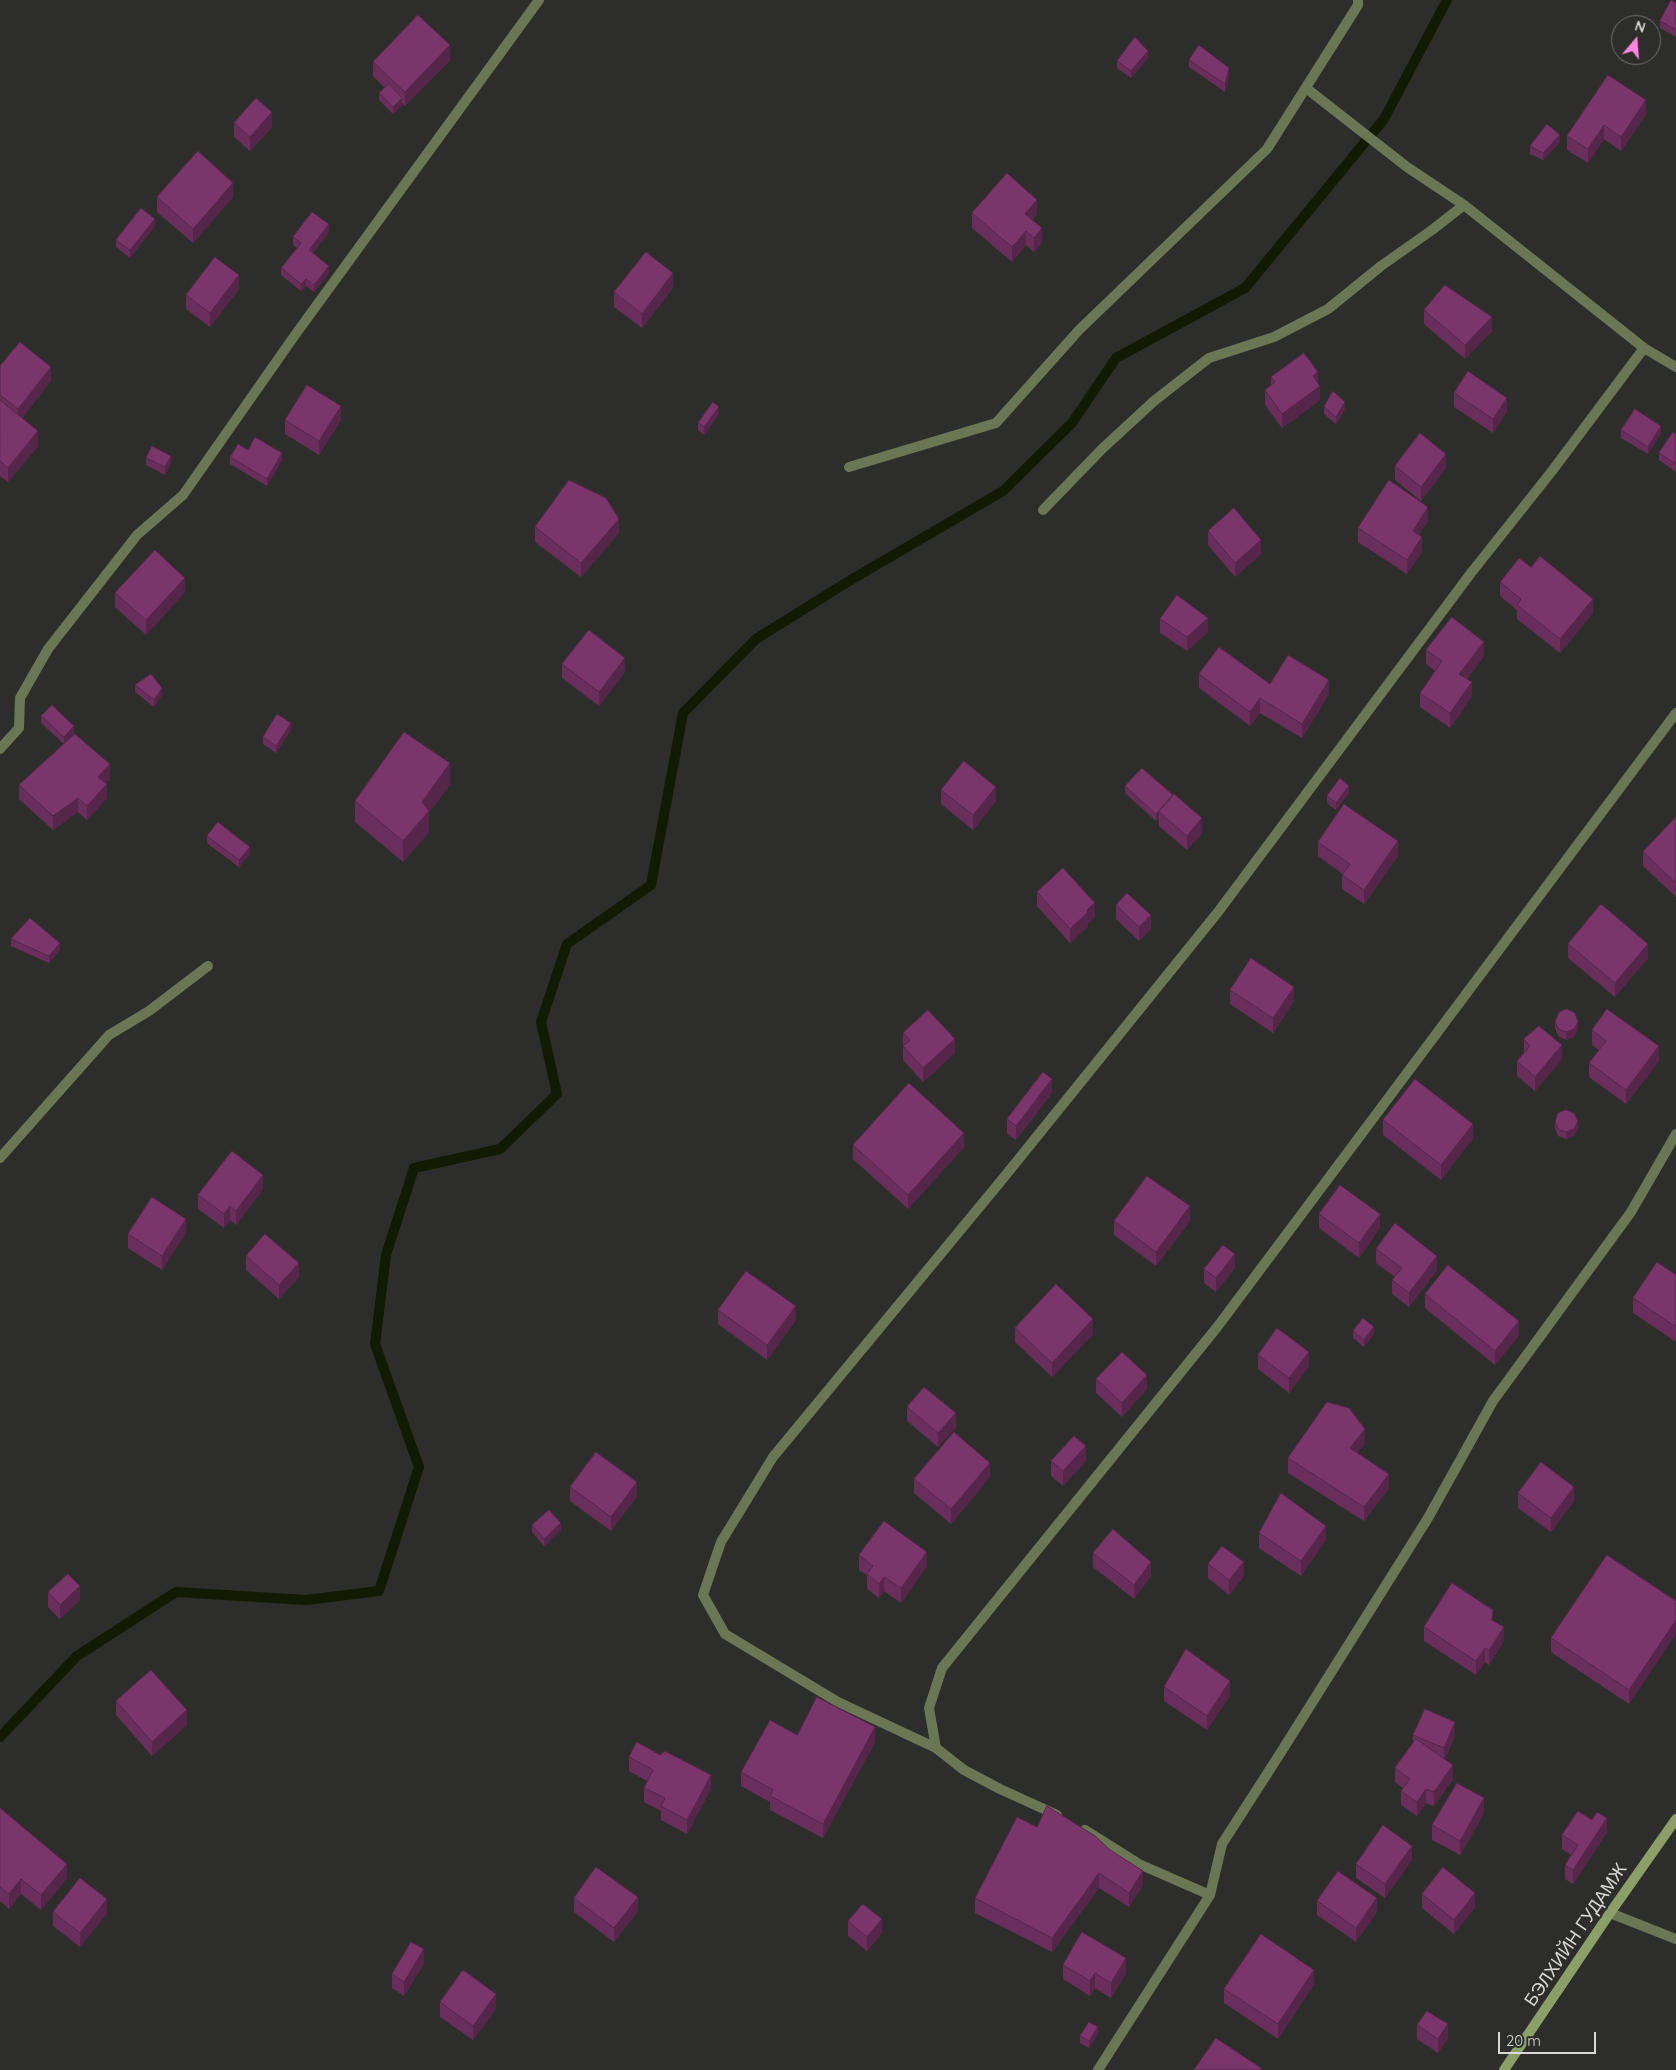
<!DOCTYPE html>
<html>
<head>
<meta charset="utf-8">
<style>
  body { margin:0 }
  #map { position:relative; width:1676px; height:2070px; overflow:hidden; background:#2d2e2b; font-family:Quicksand,sans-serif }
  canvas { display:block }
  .north { position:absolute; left:1611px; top:15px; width:50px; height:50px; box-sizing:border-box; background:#2d2e2b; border:1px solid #717270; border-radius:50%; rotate:18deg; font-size:14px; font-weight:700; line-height:20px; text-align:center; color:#d8d9d7 }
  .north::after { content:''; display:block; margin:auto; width:18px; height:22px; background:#fe85e0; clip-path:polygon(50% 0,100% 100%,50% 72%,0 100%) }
  .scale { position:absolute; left:1498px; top:2032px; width:98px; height:22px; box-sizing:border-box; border:2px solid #d8d9d7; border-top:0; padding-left:6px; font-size:15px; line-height:18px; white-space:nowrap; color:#d8d9d7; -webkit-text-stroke:4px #2d2e2b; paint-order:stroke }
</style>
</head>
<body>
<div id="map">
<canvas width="1676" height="2070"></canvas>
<div class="north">N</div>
<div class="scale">20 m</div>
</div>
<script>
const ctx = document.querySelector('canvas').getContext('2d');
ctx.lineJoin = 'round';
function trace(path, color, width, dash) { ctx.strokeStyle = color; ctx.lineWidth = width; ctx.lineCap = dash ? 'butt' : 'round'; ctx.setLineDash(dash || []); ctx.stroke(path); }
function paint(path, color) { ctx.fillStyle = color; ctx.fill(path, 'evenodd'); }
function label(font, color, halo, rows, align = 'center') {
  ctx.font = font + ' Quicksand,sans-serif'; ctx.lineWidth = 4.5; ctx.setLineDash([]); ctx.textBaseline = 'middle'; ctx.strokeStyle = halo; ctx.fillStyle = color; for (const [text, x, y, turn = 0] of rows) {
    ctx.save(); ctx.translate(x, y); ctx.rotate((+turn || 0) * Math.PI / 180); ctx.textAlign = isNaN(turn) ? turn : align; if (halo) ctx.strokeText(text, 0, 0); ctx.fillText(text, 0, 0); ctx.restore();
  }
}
trace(new Path2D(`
  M0,1737L77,1656L176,1592L306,1600L379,1591L419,1467L375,1344L386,1255L414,1168L500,1149L557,1094L541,1022L567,944L651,885L683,713L756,639L849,581L1003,491L1072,423L1116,358L1245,288L1384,119L1447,0`), '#121a01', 10);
trace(new Path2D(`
  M1306,88L1407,167L1464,205
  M849,467L996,423L1079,330L1267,149L1358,5V0
  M1043,510L1102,449L1154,401L1209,358L1274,337L1328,309L1381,266L1432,230L1464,205L1644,348L1676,367
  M0,749L19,728L20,698L48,649L137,535L183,495L295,335L539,0
  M0,1158L109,1035L149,1011L208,966
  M936,1748L838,1702L725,1634L703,1595L721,1542L773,1457L1005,1176L1218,912L1471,573L1552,471L1644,348
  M1057,1815L1000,1789L964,1770L936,1748L929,1708L942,1668L1218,1326L1676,713
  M1085,1830L1139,1864L1210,1895
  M1610,1913L1676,1939
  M1098,2070L1210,1895L1222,1844L1283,1749L1428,1518L1493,1401L1631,1212L1676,1134`), '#6b7654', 10);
trace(new Path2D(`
  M1504,2070L1610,1913L1676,1819`), '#8d9f68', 10);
paint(new Path2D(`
  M1676,3V37L1660,28V21Z
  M1148,58L1131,78L1117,68V61Z
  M450,60L405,106L402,103V105L393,114L379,100V93L385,88L373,76V62Z
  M1189,60L1229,75L1225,92L1189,67Z
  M1646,100V114L1621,151L1604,139L1588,163L1567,150V136Z
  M234,123L272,127L250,151L234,137Z
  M1560,142L1543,160L1530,154V146Z
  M157,197H233L193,243L157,212Z
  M972,213L1037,214L1032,220L1042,243L1034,252L1026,245L1012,262L972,228Z
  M155,226L130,258L116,247V240Z
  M329,232L313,253L329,273L314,292L306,286L301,291L281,275V268L297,248L293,245V237Z
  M673,288L642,328L614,307V292Z
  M239,289L210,327L186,309V295Z
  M1424,310L1492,331L1465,359L1424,324Z
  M0,366L51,381L22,418L38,446L8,482L0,476Z
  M1271,377L1318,383L1320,400L1282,428L1265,405V390L1271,386Z
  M1454,393L1507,412L1493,433L1454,407Z
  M1324,407L1345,409L1336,424L1324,414Z
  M719,414L704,435L698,430V423Z
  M285,420H341L319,455L285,434Z
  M1621,430L1661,433L1648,454L1621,438Z
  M1676,434V472L1659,460V453Z
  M230,457L282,460L267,486L230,464Z
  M146,458L171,463L165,475L146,465Z
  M1395,466L1446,468L1421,501L1395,480Z
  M1428,521L1419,535L1422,552L1407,574L1358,542V528Z
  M535,527L619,533L581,577L535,542Z
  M1208,531L1261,554L1235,577L1208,545Z
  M1500,582L1593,613L1560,653L1517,619V610L1500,596Z
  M185,592L146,635L115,607V593Z
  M1160,619L1208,632L1187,651L1160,633Z
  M1426,650L1484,656L1467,679L1472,696L1450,728L1420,707V693L1435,671L1426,664Z
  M562,664L625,672L599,706L562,678Z
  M1199,674L1270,684L1329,694L1302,738L1260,713L1250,726L1199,688Z
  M135,685L162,695L154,707L135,692Z
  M41,716L74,733L67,742L110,779L106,783L107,798L87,820L78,812L53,830L19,799V785L64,744L41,723Z
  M291,730L276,753L263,744V737Z
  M450,784L429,813V832L403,862L355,822V801Z
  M1125,786L1202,833L1187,850L1159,826V818L1156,821L1125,793Z
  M941,790L996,801L973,830L941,804Z
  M1349,793L1336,810L1327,803V796Z
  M1676,817V897L1643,866V852Z
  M207,836L250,854L239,867L207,843Z
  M1318,842L1398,856L1364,904L1342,889V875L1343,874L1318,856Z
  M1037,892L1095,917L1088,923V926L1070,943L1037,906Z
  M1116,905L1151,929L1139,941L1116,919Z
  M11,939L60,950L49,963L11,946Z
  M1568,944L1648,958L1615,997L1568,958Z
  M1230,990L1294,1001L1273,1033L1230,1004Z
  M1555,1021L1578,1029L1574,1037L1566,1040L1558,1036L1555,1028Z
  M1592,1030L1659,1061L1626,1104L1589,1077V1063L1599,1050L1592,1045Z
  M903,1033L955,1053L923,1082L903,1060Z
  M1524,1039L1562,1059L1535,1091L1517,1076V1061L1524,1053Z
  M1052,1093L1016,1140L1007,1134V1119Z
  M1383,1120L1473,1138L1441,1180L1383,1135Z
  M1555,1121L1578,1128L1574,1136L1566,1139L1558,1136L1555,1128Z
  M853,1145L964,1147L908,1209L853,1159Z
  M263,1189L236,1225L230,1220L224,1228L198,1209V1195Z
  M1319,1214L1380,1228L1359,1258L1319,1228Z
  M1114,1221H1190L1156,1266L1114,1235Z
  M186,1233L162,1270L128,1248V1234Z
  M1376,1249L1437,1270L1409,1307L1392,1294V1280L1395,1277L1376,1263Z
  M246,1256L299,1277L279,1299L246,1270Z
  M1235,1268L1216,1292L1204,1283V1269Z
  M1676,1275V1342L1633,1313V1298Z
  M1425,1294L1519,1335L1495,1365L1425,1308Z
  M718,1310L796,1320L767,1360L718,1324Z
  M1015,1328L1093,1334L1052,1377L1015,1342Z
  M1353,1331L1374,1334L1364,1347L1353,1338Z
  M1258,1355L1309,1366L1289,1393L1258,1369Z
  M1096,1379L1147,1389L1122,1417L1096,1393Z
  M907,1407L956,1427L938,1447L907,1421Z
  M1365,1443L1357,1453L1389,1488L1364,1521L1288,1473V1458Z
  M1051,1461H1086L1063,1486L1051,1476Z
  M990,1477L951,1524L914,1493V1479Z
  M570,1487L637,1496L611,1531L570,1501Z
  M1518,1493L1574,1501L1551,1532L1518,1508Z
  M532,1525L561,1530L544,1546L532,1532Z
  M1259,1533L1326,1540L1301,1576L1259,1548Z
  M1093,1553L1151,1576L1134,1599L1093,1567Z
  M859,1555L927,1566L901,1603L884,1591L879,1598L867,1589V1575L859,1570Z
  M1208,1564L1244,1576L1229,1595L1208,1578Z
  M48,1592L80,1600L60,1619L48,1607Z
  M1676,1601L1629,1704L1551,1652V1638Z
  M1493,1620L1504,1641L1489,1665L1485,1662L1476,1675L1424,1641V1627Z
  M1164,1687L1230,1696L1207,1730L1164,1701Z
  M116,1701L187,1725L152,1756L116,1715Z
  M797,1735L875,1742L823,1838L770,1810V1802L741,1786V1772Z
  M1413,1735L1455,1736L1445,1759L1453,1779L1434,1806L1426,1803L1417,1816L1401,1805V1791L1403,1788L1395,1782V1768L1413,1743Z
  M629,1757L711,1789L687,1834L661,1820V1811L644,1802V1788L647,1781L629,1771Z
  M0,1808L67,1878L41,1910L21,1894L9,1909L0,1901Z
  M1484,1813L1460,1855L1432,1840V1825Z
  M1017,1817L1143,1885L1129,1907L1099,1888L1052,1952L975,1913V1898Z
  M1607,1832L1573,1884L1565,1879V1865L1571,1855L1562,1849V1835Z
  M1412,1860L1385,1898L1356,1878V1864Z
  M1422,1894L1475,1907L1454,1934L1422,1908Z
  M574,1898L638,1911L614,1942L574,1912Z
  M1317,1901L1377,1912L1356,1942L1317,1915Z
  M53,1912L107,1913L80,1947L53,1926Z
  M848,1921L882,1933L867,1951L848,1936Z
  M424,1964L404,1996L392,1988V1974Z
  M1063,1965L1126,1973L1111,1998L1095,1988L1090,1996L1063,1979Z
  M1314,1984L1278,2039L1224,2003V1989Z
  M440,2002L496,2009L473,2040L440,2017Z
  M1417,2025L1448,2038L1438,2053L1417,2039Z
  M1098,2034L1089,2048L1080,2043V2036Z`), '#692e5b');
paint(new Path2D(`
  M450,45V60L405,106V92Z
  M1148,51V58L1131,78V71Z
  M1229,68V75L1225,92V84Z
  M402,98V105L393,114V107Z
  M1646,100V114L1621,151V137Z
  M272,112V127L250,151V137Z
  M1604,125V139L1588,163V149Z
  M1560,135V142L1543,160V153Z
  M233,183V197L193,243V229Z
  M1037,200V214L1025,229V214Z
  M155,219V226L130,258V250Z
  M329,224V232L309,258V250Z
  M1042,228V243L1034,252V238Z
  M1026,231V245L1012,262V247Z
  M329,266V273L314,292V285Z
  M673,273V288L642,328V314Z
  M239,275V289L210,327V313Z
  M306,279V286L301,291V284Z
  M1492,317V331L1465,359V345Z
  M51,367V381L18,423V409Z
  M1318,372V386L1313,376Z
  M1320,386V400L1282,428V414Z
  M1507,398V412L1493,433V419Z
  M1345,402V409L1336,424V417Z
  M341,406V420L319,455V441Z
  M719,407V414L704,435V427Z
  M1661,426V433L1648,454V447Z
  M38,431V446L8,482V468Z
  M282,453V460L267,486V479Z
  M1446,454V468L1421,501V487Z
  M171,456V463L165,475V467Z
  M1428,507V521L1413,545V531Z
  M619,519V533L581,577V563Z
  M1422,537V552L1407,574V560Z
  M1261,540V554L1235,577V563Z
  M185,578V592L146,635V620Z
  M1593,599V613L1560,653V639Z
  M1208,618V632L1187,651V637Z
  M1484,642V656L1459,688V674Z
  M625,658V672L599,706V692Z
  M1329,680V694L1302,738V724Z
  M1472,682V696L1450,728V713Z
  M162,688V695L154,707V700Z
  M1260,698V713L1250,726V712Z
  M291,723V730L276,753V746Z
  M74,726V733L64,744V737Z
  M450,763V784L429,813V832L403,862V841L422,802Z
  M110,764V779L98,791V777Z
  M107,784V798L87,820V806Z
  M1349,786V793L1336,810V803Z
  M996,787V801L973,830V815Z
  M1173,795L1159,812V818L1156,821V814Z
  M78,798V812L53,830V816Z
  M1202,818V833L1187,850V836Z
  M1398,841V856L1364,904V890Z
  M250,847V854L239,867V860Z
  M1095,903V917L1088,923V926L1070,943V929Z
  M1151,915V929L1139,941V927Z
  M60,943V950L49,963V956Z
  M1648,944V958L1615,997V983Z
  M1294,987V1001L1273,1033V1018Z
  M1578,1022V1029L1574,1037L1566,1040V1032Z
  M955,1039V1053L923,1082V1068Z
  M1562,1045V1059L1535,1091V1077Z
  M1659,1046V1061L1626,1104V1090Z
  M1052,1079V1093L1016,1140V1126Z
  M1578,1121V1128L1574,1136L1566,1139V1132Z
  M1473,1124V1138L1441,1180V1165Z
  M964,1133V1147L908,1209V1195Z
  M263,1175V1189L236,1225V1211Z
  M230,1206V1220L224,1228V1214Z
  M1190,1206V1221L1156,1266V1252Z
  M1380,1214V1228L1359,1258V1243Z
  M186,1219V1233L162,1270V1256Z
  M1235,1254V1268L1216,1292V1278Z
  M1437,1256V1270L1409,1307V1293Z
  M299,1263V1277L279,1299V1285Z
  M796,1306V1320L767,1360V1345Z
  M1093,1319V1334L1052,1377V1363Z
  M1519,1321V1335L1495,1365V1351Z
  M1374,1327V1334L1364,1347V1340Z
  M1309,1352V1366L1289,1393V1378Z
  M1147,1375V1389L1122,1417V1403Z
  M956,1413V1427L938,1447V1433Z
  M1365,1429V1443L1350,1462V1448Z
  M1086,1446V1461L1063,1486V1471Z
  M990,1463V1477L951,1524V1509Z
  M1389,1474V1488L1364,1521V1507Z
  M637,1482V1496L611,1531V1517Z
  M1574,1487V1501L1551,1532V1518Z
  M561,1523V1530L544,1546V1539Z
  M1326,1526V1540L1301,1576V1561Z
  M927,1552V1566L901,1603V1588Z
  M1151,1562V1576L1134,1599V1585Z
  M1244,1562V1576L1229,1595V1580Z
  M884,1577V1591L879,1598V1584Z
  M80,1586V1600L60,1619V1605Z
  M1676,1620V1634L1629,1704V1690Z
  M1504,1627V1641L1489,1665V1650Z
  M1485,1648V1662L1476,1675V1661Z
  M1230,1681V1696L1207,1730V1716Z
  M187,1710V1725L152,1756V1742Z
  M1455,1722V1736L1444,1762V1748Z
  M875,1727V1742L823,1838V1824Z
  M1453,1765V1779L1434,1806V1792Z
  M711,1775V1789L687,1834V1820Z
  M1426,1789V1803L1417,1816V1802Z
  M1484,1798V1813L1460,1855V1841Z
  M1607,1818V1832L1573,1884V1870Z
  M1412,1846V1860L1385,1898V1884Z
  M67,1864V1878L41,1910V1895Z
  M1143,1871V1885L1129,1907V1893Z
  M1099,1873V1888L1052,1952V1938Z
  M21,1879V1894L9,1909V1894Z
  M1475,1893V1907L1454,1934V1920Z
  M638,1897V1911L614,1942V1928Z
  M1377,1898V1912L1356,1942V1928Z
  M107,1899V1913L80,1947V1933Z
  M882,1919V1933L867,1951V1937Z
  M424,1949V1964L404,1996V1982Z
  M1126,1958V1973L1111,1998V1983Z
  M1314,1970V1984L1278,2039V2024Z
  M1095,1973V1988L1090,1996V1981Z
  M496,1994V2009L473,2040V2026Z
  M1448,2024V2038L1438,2053V2039Z
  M1098,2027V2034L1089,2048V2041Z`), '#55254a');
const building = new Path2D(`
  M1671,0L1676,3V30L1660,21Z
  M418,15L450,45L405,92L373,62Z
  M1135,37L1148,51L1131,71L1117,61Z
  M1199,45L1229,68L1225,84L1189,60Z
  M1608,75L1646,100L1621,137L1604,125L1588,149L1567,136Z
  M389,84L402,98L393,107L379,93Z
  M256,98L272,112L250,137L234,123Z
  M1547,124L1560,135L1543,153L1530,146Z
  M198,151L233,183L193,229L157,197Z
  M1007,173L1037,200L1025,214L1042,228L1034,238L1026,231L1012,247L972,213Z
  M141,208L155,219L130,250L116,240Z
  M312,212L329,224L309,250L329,266L314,285L306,279L301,284L281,268L301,243L293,237Z
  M646,252L673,273L642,314L614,292Z
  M215,257L239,275L210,313L186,295Z
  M1445,285L1492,317L1465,345L1424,310Z
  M20,342L51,367L18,409L0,395V366Z
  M1304,353L1318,372L1313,376L1320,386L1282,414L1265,390L1275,382L1271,377Z
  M1468,371L1507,398L1493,419L1454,393Z
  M307,385L341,406L319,441L285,420Z
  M1333,391L1345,402L1336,417L1324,407Z
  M0,400L38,431L8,468L0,461Z
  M713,402L719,407L704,427L698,423Z
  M1635,409L1661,426L1648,447L1621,430Z
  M1673,432L1676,434V464L1659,453Z
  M1420,433L1446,454L1421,487L1395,466Z
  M255,437L282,453L267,479L230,457L238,444L248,450Z
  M152,446L171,456L165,467L146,458Z
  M569,480L606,498L619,519L581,563L535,527Z
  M1389,480L1428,507L1413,531L1422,537L1407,560L1358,528Z
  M1234,508L1261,540L1235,563L1208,531Z
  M155,550L185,578L146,620L115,593Z
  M1540,556L1593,599L1560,639L1517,605L1521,599L1500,582L1519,558L1531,567Z
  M1177,595L1208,618L1187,637L1160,619Z
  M1452,617L1484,642L1459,674L1472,682L1450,713L1420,693L1442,661L1426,650Z
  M589,630L625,658L599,692L562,664Z
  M1219,647L1270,684L1288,655L1329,680L1302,724L1260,698L1250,712L1199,674Z
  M151,674L162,688L154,700L135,685Z
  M52,705L74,726L64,737L41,716Z
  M277,714L291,723L276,746L263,737Z
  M404,732L450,763L422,802L429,811L403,841L355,801Z
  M75,734L110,764L98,777L107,784L87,806L78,798L53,816L19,785Z
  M964,761L996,787L973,815L941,790Z
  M1142,768L1173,795L1156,814L1125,786Z
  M1340,778L1349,786L1336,803L1327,796Z
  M1174,794L1202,818L1187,836L1159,812Z
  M1344,804L1398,841L1364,890L1342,875L1350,864L1318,842Z
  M1676,817V883L1643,852Z
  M218,822L250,847L239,860L207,836Z
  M1063,868L1095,903L1087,910L1088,912L1070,929L1037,892Z
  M1127,893L1151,915L1139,927L1116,905Z
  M1601,904L1648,944L1615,983L1568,944Z
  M30,918L60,943L49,956L11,939Z
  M1251,958L1294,987L1273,1018L1230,990Z
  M1567,1009L1575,1013L1578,1022L1574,1029L1566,1032L1558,1029L1555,1021L1559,1012Z
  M1607,1009L1659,1046L1626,1090L1589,1063L1606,1041L1592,1030Z
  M928,1010L955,1039L923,1068L903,1046L910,1040L903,1033Z
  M1539,1026L1562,1045L1535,1077L1517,1061L1530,1046L1524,1039Z
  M1043,1072L1052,1079L1016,1126L1007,1119Z
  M1415,1079L1473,1124L1441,1165L1383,1120Z
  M909,1083L964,1133L908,1195L853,1145Z
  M1566,1110L1574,1113L1578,1121L1574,1129L1566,1132L1558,1129L1555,1121L1558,1113Z
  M232,1151L263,1175L236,1211L230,1206L224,1214L198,1195Z
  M1147,1176L1190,1206L1156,1252L1114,1221Z
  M1340,1185L1380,1214L1359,1243L1319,1214Z
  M152,1197L186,1219L162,1256L128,1234Z
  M1395,1223L1437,1256L1409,1293L1392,1280L1402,1268L1376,1249Z
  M265,1234L299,1263L279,1285L246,1256Z
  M1223,1245L1235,1254L1216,1278L1204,1269Z
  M1657,1262L1676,1275V1327L1633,1298Z
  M1448,1265L1519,1321L1495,1351L1425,1294Z
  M746,1271L796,1306L767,1345L718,1310Z
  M1056,1284L1093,1319L1052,1363L1015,1328Z
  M1363,1318L1374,1327L1364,1340L1353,1331Z
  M1277,1328L1309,1352L1289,1378L1258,1355Z
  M1122,1352L1147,1375L1122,1403L1096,1379Z
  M924,1387L956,1413L938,1433L907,1407Z
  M1327,1402L1349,1408L1365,1429L1350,1448L1389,1474L1364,1507L1288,1458Z
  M954,1432L990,1463L951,1509L914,1479Z
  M1074,1436L1086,1446L1063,1471L1051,1461Z
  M596,1452L637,1482L611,1517L570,1487Z
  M1541,1462L1574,1487L1551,1518L1518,1493Z
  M1281,1493L1326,1526L1301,1561L1259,1533Z
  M549,1510L561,1523L544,1539L532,1525Z
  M884,1521L927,1552L901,1588L884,1577L879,1584L867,1574L873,1566L859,1555Z
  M1113,1529L1151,1562L1134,1585L1093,1553Z
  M1222,1546L1244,1562L1229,1580L1208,1564Z
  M1607,1555L1676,1601V1620L1629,1690L1551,1638Z
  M68,1574L80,1586L60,1605L48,1592Z
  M1452,1583L1493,1610L1492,1620L1504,1627L1489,1650L1485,1648L1476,1661L1424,1627Z
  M1186,1649L1230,1681L1207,1716L1164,1687Z
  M151,1670L187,1710L152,1742L116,1701Z
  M817,1697L875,1727L823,1824L770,1796L773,1790L741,1772L770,1720L797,1735Z
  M1425,1709L1455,1722L1444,1748L1413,1735Z
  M1416,1739L1453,1765L1434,1792L1426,1789L1417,1802L1401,1791L1410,1779L1395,1768Z
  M637,1742L660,1755L665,1751L711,1775L687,1820L661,1806L665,1798L644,1788L653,1770L629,1757Z
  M1457,1783L1484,1798L1460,1841L1432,1825Z
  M1047,1806L1095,1836L1110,1850L1143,1871L1129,1893L1099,1873L1052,1938L975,1898L1017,1817L1037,1827Z
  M0,1808L67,1864L41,1895L21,1879L9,1894L0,1887Z
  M1578,1811L1592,1820L1597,1812L1607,1818L1573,1870L1565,1865L1578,1845L1562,1835Z
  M1383,1825L1412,1846L1385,1884L1356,1864Z
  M596,1867L638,1897L614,1928L574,1898Z
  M1443,1867L1475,1893L1454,1920L1422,1894Z
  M1338,1871L1377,1898L1356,1928L1317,1901Z
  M80,1878L107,1899L80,1933L53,1912Z
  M863,1904L882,1919L867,1937L848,1921Z
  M1082,1932L1126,1958L1111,1983L1095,1973L1090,1981L1063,1965Z
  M1261,1934L1314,1970L1278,2024L1224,1989Z
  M411,1942L424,1949L404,1982L392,1974Z
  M463,1970L496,1994L473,2026L440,2002Z
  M1427,2011L1448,2024L1438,2039L1417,2025Z
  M1089,2022L1098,2027L1089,2041L1080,2036Z
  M1216,2038L1261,2068L1260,2070H1194Z`);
paint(building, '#7a356a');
trace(building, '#55254a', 1);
label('18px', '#d8d9d7', '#2d2e2b', [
  ["БЭЛХИЙН ГУДАМЖ",1576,1935,-56]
]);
</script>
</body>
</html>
